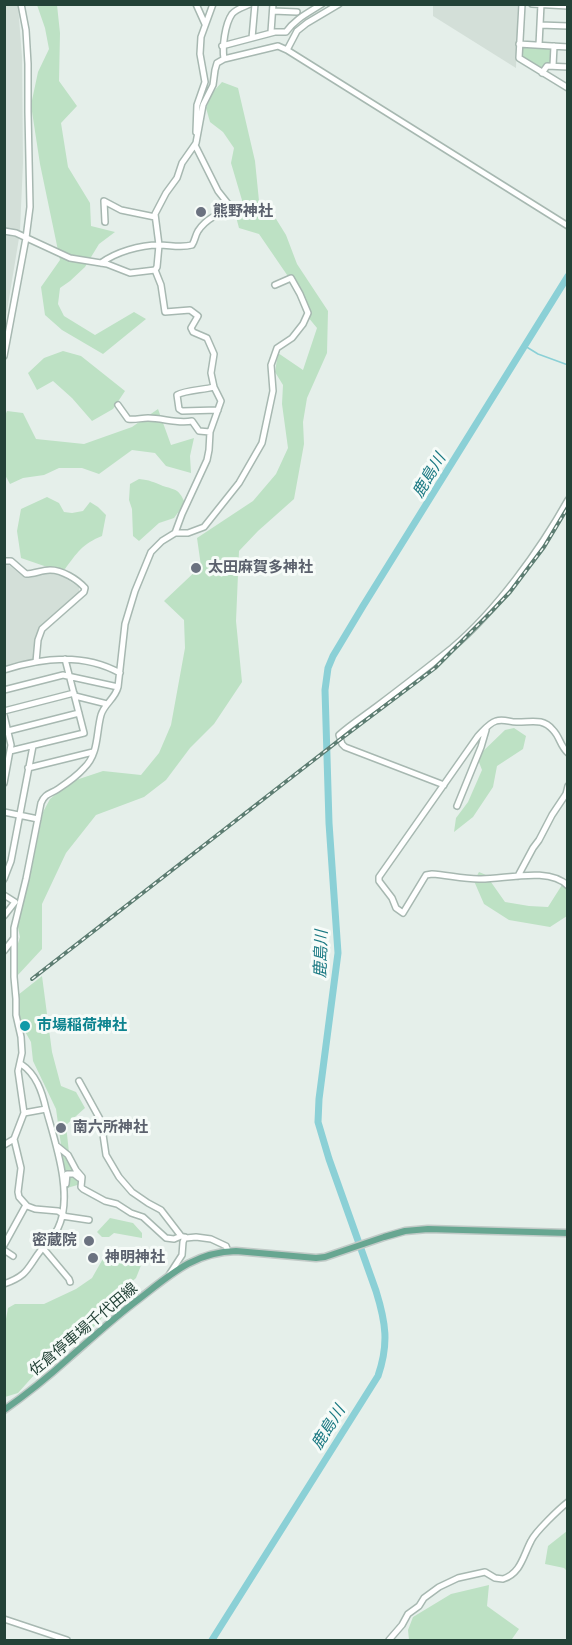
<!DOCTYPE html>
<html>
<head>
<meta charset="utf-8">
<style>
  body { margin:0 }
  #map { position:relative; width:572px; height:1645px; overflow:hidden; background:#e5efea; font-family:Poppins,sans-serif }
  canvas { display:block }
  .frame { position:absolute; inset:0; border:6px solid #234237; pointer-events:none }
</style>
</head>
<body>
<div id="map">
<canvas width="572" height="1645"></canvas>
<div class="frame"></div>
</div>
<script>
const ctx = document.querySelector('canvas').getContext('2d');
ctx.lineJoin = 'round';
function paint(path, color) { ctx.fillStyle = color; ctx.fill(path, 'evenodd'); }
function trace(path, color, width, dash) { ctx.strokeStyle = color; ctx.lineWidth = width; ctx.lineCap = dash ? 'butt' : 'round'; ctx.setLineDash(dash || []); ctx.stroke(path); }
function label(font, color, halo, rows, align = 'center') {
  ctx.font = font + ' Poppins,"Noto Sans JP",sans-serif'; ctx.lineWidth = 6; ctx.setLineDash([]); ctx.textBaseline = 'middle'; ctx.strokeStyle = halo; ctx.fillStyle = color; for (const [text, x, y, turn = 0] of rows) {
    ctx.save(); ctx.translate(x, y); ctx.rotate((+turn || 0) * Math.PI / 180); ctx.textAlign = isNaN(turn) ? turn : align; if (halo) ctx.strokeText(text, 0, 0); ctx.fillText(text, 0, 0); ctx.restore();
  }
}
paint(new Path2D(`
  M4,5H18L22,57L23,163L20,230L5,228Z
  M433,5H518L516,68L433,16Z
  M5,235L19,238L5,323L4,235Z
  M5,565H9L25,578L48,573L62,576L79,587V592L40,628L34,659L5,668Z`), '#d3dfd8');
paint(new Path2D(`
  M37,5H57L60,33L59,81L77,106L61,123L68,167L90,203L91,226L115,232L99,244L85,267L70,281L60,288L58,304L64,316L95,335L134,312L146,319L103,354L62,330L45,315L41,287L60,260L40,164L31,105L38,72L49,49L45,28Z
  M522,47H552L551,64L541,69L522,57Z
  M222,82L238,88L255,161L260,211L273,214L286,235L297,264L328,311L327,353L307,398L303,422L304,444L294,499L258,531L239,551L236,621L242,682L214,724L190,748L166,780L144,797L96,815L66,853L42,904V949L17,976L15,953L20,937L17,923L30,877L43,812L50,799L70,782L103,771L141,775L159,753L171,725L185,648L184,620L164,601L201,566L197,538L253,501L276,474L288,448L282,404L283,385L275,372L278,353L303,370L317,328L303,311L296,288L259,234L239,228L235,213L244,207L231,163L234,148L223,132L210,122L206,108L213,92Z
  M63,351L81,356L125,391L113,409L92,421L72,398L53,381L37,390L28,373L44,358Z
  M158,409L171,445L194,438L190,456L191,473L166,466L155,453L132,450L99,474L82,468H59L44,475L23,478L10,484L5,475L4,418L7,411L23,413L36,439L84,444L132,427Z
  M139,479C150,480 153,482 163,486C176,490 179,489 185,503L174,518L159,523L139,541L133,536L132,509L129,500L130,484Z
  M47,497L59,503L64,512L72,513L83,511L90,502L98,507L106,515L102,536C82,544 77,553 65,569H53L21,558L17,531L21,509Z
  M514,728L526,736L523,749L497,766L493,787L473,817L454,832L456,818L468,802L482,770L477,757L505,730Z
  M479,872L486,875L505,902L529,906L548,907L567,877V916L550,927L509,920L484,904L474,881Z
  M42,976L52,1052L61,1086L76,1092L85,1108L66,1125L70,1162L81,1184L67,1188L56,1109L33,1061L31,1042L19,1021L18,995Z
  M110,1218L133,1223L142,1233V1238L114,1233L109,1237H102L97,1232Z
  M109,1248L142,1263L136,1278L118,1294L101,1319L90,1331L67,1343L44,1364L18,1393L5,1397L4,1330L8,1308L15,1304H44L76,1289L92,1278Z
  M567,1531V1571L564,1568L545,1564L548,1546Z
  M489,1585L487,1606L519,1629L512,1639V1640H409L408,1630L413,1617L451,1594Z`), '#bde1c4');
trace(new Path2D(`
  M525,346L538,354L568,365`), '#8bd0d6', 1.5);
trace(new Path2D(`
  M212,1640L378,1376C389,1344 386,1323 376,1291L329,1159L318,1122L319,1099L338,953L329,823L325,690L328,668L333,656L363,606L568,276`), '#8bd0d6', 7);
const minor = new Path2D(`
  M196,4L205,24
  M522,4L519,58L568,88
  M532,4L568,6
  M273,11L297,12
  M540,25L568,26
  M271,32L273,4
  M252,38L255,4
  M519,44L568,47
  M539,45L541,4
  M222,46L275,32H286C295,19 308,13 322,4
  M287,50L297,31L307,23L339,4
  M224,59C222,47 225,24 232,14C236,9 244,7 250,4
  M553,66L554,46
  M542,73L547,66L568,67
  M196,132L197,105L205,82L200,54L201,37L213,4
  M195,145L218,191L233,210
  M105,222L104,201L121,210L155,217
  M4,231L16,233L70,258L107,264L130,273L155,270L161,285L165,312L190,310L198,316L191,328L193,332L207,338L214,354L211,373L214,387L221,401L210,432L209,450L207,460L182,514L175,533L162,541L151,552L135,591L125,624L118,687C115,699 104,704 101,715C96,733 99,754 84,768C77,776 67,783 58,789C51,794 45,793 41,803L26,879L14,928V977L16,999V1015L21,1037L22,1053L18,1071L24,1113L14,1139L4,1145
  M101,263C116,252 140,245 159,245C170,245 181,248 192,245C195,241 195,236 198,231C205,220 220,211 233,210
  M155,270L157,267L159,245L155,214L166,193L177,178L182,163L196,143L203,105L213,85L215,70L217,63L224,59L278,46L287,50L568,226
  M4,356L26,238L30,207L28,112V64L26,30L21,4
  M214,387C203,390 186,390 177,395L179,409L182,411L218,410
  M118,405L128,419C135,420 141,418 148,418C163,418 177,424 192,421L199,431L210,432
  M175,533H188L204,527L239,483L262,443L273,391L271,365L277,348L292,338L303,324L308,313L300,294L291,278L275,285
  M4,561H11L26,574C34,574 42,570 50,570C62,570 77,579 85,588L84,592L42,629L38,640L36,662
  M4,670C43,657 84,653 120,673
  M4,690L63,675L118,687
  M75,696L107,704
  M4,711L74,693
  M4,715L11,745L4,783
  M4,732L79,713
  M10,751L84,733L65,659
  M568,753C560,746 560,737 553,730C543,718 532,722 518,722C511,723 504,718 496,721C489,723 483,731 478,736L379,877V881L392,898L396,908L403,913L426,875L432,874C447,875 463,879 479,879C503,880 549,866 568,886
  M28,768L93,752
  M444,785L345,747L342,744L339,735C350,725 364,716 376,707C401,688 427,668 452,648C496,611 540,550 568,500
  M457,806L481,747L486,730
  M4,812L38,819
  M518,876L533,848L539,840L552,815L566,794L568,786
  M4,879L11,861L33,746
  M4,895L15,902L4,916
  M4,951L14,938
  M21,1064C36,1074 42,1091 46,1109
  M79,1081L101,1121L106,1155L119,1177L132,1192L148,1203L161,1210L181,1236L186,1238L196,1237L211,1239L226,1246L228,1251
  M14,1139L21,1168L18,1192L19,1197L27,1206L35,1209L58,1211L63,1214
  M57,1146L68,1155L76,1170L82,1177L81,1187L83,1189L105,1201L117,1204L131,1213L143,1217L166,1238L174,1239L181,1236
  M66,1184L67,1174H74L79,1178
  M62,1216L89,1220
  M4,1245L26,1205
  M43,1248L69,1279L70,1282
  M4,1250L13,1256
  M169,1275L182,1255L183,1242L185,1237
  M4,1284C29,1275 27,1268 41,1250C47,1243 54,1236 58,1228C74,1195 55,1142 46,1109L24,1113
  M4,1619L67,1640
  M389,1640L402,1625L408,1614L419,1606L424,1598L439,1587L458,1578L485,1572L495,1578L503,1579C521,1573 523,1556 531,1541C535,1532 559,1509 568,1502`);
const major = new Path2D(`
  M4,1410C27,1394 48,1377 69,1358C92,1338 115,1317 139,1299C170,1275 194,1252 236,1251L316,1258L325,1257L384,1237L405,1231L428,1229L568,1233`);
trace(minor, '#a7b8b1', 8);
trace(major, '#c1cac7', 9);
trace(minor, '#fff', 5);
trace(major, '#67a691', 6);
const rail = new Path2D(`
  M32,979L342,738L435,668L491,612L510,592L544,547L568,507`);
trace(rail, '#5d7d72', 4);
trace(rail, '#f6fbf8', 1.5, [4.5]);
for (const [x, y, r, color] of [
  [201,212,6,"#6b7280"],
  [196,568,6,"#6b7280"],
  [25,1026,6,"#0f9aa8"],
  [61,1128,6,"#6b7280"],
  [89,1241,6,"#6b7280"],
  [93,1258,6,"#6b7280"]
]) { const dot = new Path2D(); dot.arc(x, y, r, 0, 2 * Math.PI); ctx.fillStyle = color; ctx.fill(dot); trace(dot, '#f6fbf8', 2); }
label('bold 15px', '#5b616d', '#f6fbf8', [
  ["熊野神社",213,212],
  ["太田麻賀多神社",208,568],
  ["南六所神社",73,1128],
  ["密蔵院",77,1241,"right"],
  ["神明神社",105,1258]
], 'left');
label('bold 15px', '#0d838f', '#f6fbf8', [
  ["市場稲荷神社",37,1026]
], 'left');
label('15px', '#234237', '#f6fbf8', [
  ["佐倉停車場千代田線",84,1330,-40]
]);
label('italic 16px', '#197882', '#f6fbf8', [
  ["鹿島川",430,476,-59],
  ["鹿島川",322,954,-88],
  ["鹿島川",329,1428,-58]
]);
</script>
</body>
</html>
